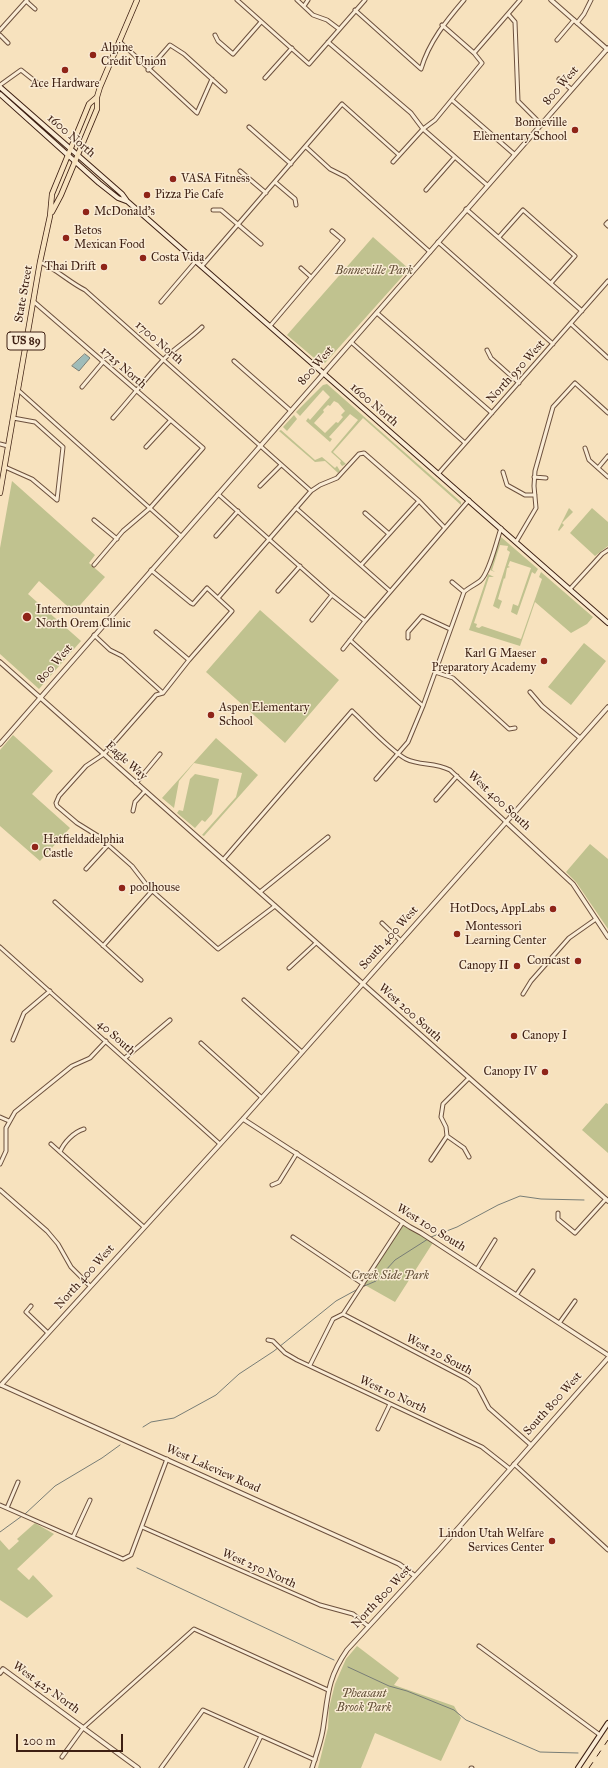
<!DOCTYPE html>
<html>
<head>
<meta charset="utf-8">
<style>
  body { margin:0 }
  #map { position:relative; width:608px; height:1768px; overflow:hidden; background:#f7e2be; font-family:"IM FELL Great Primer",serif }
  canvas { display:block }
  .scale { position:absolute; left:16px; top:1734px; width:107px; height:18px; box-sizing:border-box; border:2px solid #3d1f12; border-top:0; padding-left:5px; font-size:12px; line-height:14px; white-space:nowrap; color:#3d1f12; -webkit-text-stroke:3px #faecd5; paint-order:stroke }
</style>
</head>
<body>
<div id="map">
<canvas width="608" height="1768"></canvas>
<div class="scale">200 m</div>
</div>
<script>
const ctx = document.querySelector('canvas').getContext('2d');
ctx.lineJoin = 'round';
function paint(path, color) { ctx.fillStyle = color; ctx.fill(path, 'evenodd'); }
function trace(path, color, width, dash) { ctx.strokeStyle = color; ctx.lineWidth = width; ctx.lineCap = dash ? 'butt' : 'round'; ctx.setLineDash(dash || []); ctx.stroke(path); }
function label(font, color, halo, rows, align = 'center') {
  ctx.font = font + ' "IM FELL Great Primer",serif'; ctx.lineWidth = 3; ctx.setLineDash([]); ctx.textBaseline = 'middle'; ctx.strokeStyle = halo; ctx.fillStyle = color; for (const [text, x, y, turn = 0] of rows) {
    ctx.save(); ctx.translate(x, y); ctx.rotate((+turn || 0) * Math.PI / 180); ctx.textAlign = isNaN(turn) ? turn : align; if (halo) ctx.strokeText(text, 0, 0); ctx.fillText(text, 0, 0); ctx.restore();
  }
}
paint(new Path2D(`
  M373,237L409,269L325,363H320L287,335Z
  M327,384L461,502V505L363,418L333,452L346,464L342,466L340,463L341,461L331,452L358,420L350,414L329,437L332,439L330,442L306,421L308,418L310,420L330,397L323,390L300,416L296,412L323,385ZM334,401L338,403L345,411L341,415L343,417L338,423L336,422L325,433L314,423L324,412L323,410L328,405L330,406Z
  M294,415L297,419L287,431L283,427Z
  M281,430L315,460L322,457L335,468L337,466L340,471L338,473L325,461L315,462L279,431Z
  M12,481L95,555L89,563L105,577L74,612L39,581L28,594L81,641L39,689L0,654V548Z
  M569,508L573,512L562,523L564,525L559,531L558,530Z
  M592,508L608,522V546L595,556L570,533Z
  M501,537L538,569L535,574L532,572L517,615L511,612L513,604L518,606L531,568L510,561L508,566L510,567L507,568L505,579L504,578L498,599L502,601L499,609L493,606L510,552L507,550L508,546L500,545L492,570L495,572L490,570Z
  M541,572L593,617L587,624L571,633L535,602L520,646L469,630L488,574L494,577H489L474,623L477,624L476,627L479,628L482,626L521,639L542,579L539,577Z
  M260,610L339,680L285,743L206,672Z
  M584,643L606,661L571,705L548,687Z
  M13,735L53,771L32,794L70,828L40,861L0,826V750Z
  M216,738L258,775L204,836L202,835L236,797L242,773L194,763L179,781L174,808L162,798Z
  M195,774L219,779L212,814L205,822L202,820L195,828L177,813L179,810L183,811L190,779Z
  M590,844L608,859V929L576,882L566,872Z
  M606,1103L608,1104V1153L582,1130Z
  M403,1222L434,1241L395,1302L363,1284Z
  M35,1523L54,1534L17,1569L29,1580L33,1575L53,1596L27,1618L0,1600V1540L9,1550L19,1541L17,1539Z
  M357,1646L399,1678L394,1685L454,1706L461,1718L441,1761L375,1733L361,1768H318L328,1728L329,1708L335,1684L346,1659Z`), '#c0c28f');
const water = new Path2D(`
  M85,354L90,358L79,371L72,366Z`);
paint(water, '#9fbcb9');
trace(water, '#787d76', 1);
trace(new Path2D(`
  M431,1237L457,1227L498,1205L520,1196L541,1199L584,1200
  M362,1287L376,1281L395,1260L428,1239
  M143,1427L151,1422L174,1418L216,1395L239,1374L274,1351L336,1301L358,1289
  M25,1514L55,1486L102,1458L120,1445
  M0,1532L22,1516
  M137,1568L334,1660
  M348,1667L389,1686L407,1691L454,1710L466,1720L540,1752L578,1753`), '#787d76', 1);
const minor = new Path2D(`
  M237,0L309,64L365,0
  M297,0L313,15L327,20L339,29
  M26,1L35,9
  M304,6L308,0
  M355,10L421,69C429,42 446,21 464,0
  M508,14L515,22L518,101L541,124
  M577,23L584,14L591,0
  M0,30L27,0
  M0,35L8,43
  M215,35L218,41L233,54L261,22
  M557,40L574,20
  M119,41L197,113L212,79
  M328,42L411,113L423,129L487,185
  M474,53L520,0
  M148,70L170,45L184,54L225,91
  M265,78L292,48
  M559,79L571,89
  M0,85L21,70L41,86
  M452,100L514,154
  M249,127L291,164
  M306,147L330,169L346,177L430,252
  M393,162L423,129L435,120L482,63L474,53L442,25
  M240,171L266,193
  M275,182L295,199L296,205
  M426,190L455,157
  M466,209L582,311
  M213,210H221L261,244
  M608,222L606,224L608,226
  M499,237L523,210L575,256L551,283
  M438,242L553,344
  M40,262C56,269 69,282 85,290L311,491
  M202,266L342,104L399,155
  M301,268L311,277
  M33,301L203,448L150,508L123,531L94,565
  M161,302L196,261
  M377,313L492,413
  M571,324L608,358
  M270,326L343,240L332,231
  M351,342L465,443
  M487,350L491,358L519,383
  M234,361L291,411
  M82,387L103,362
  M18,390L181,536
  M13,418L35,422L63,447L57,500
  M113,418C130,399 146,378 164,359C176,347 190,339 202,327
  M0,444L8,446
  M146,447L170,421
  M585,448L589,460L608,477
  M5,467L32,479L57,500
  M598,468L608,456
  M503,472L507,485L525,495H535
  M438,474L608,281
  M534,477L546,478
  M260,486L281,465
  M218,494L332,595L365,621
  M296,508L390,591
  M365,513L389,534
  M94,520L117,539
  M216,536L238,511
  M516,542L536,508L534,486L535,471L553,407L575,383L608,413
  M361,565L419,501
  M151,570L191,603L193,604L207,588L232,611L189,660L163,693
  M452,582L464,592
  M570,589L602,554L608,550
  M278,591L300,566
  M218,598L311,491L320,485L337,478L359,454L364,453L419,501L445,528
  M312,620L332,595
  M156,632L189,660
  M94,635L110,650L122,656L163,693
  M408,638V632L422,616L450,629
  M350,640L423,706
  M343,649L365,621L469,500
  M435,672L453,678L509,729L515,728
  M530,692L542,706L580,738
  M163,693L156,695L104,754L86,766L59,796L56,803L57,806L77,823L98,836L132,866L149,888L218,949L275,906
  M376,779L408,742L423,706L464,592C469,587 475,585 480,581C489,574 497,540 501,528
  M136,783L160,754
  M436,800L457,776
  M133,811L135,802L145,791
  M223,860L352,711C365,723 392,752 406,759C420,766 434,762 450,770L506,822
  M86,869L108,845
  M260,892L328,837
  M55,902L141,980
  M382,923L401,941
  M103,946L152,891
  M0,947L220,1144
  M289,968L316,943
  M523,994L531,981L569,938L596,919
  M244,1000L302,1052
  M13,1040L24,1013L50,991
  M201,1043L261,1097
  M125,1058L170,1020
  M0,1117L9,1121
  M447,1136L464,1148L469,1157
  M51,1144L144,1227
  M60,1152C64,1142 74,1132 84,1129
  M431,1160L447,1136L446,1127L441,1117L443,1104L469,1078
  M0,1164L6,1151V1128L15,1112L72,1066L90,1058L106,1041
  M272,1185L279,1182L297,1153
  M0,1190L47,1231L58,1244L71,1267L90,1286
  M558,1213V1219L575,1233L606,1199
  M293,1237L363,1284
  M477,1269L495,1240
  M517,1294L533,1271
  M31,1306L26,1312L48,1333
  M343,1314L467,1379L478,1387L489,1408L531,1445
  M560,1322L575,1301
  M268,1340L273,1341L285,1353L297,1360L482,1447L510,1469
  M310,1365L333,1319L343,1314L403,1222
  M378,1429L390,1404
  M514,1464L608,1550
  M0,1505L123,1559L131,1555L167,1459
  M7,1508L18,1482
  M142,1527L320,1605L353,1614L368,1626
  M73,1537L90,1500
  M479,1646L600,1735
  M62,1757L83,1728L194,1629L328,1690
  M161,1768L203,1710L315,1760
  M246,1768L261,1736
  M471,1768H472`);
const tertiary = new Path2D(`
  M551,0L608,50
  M0,662L608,1201
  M0,744L608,48
  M506,822L573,884L608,937
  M243,1119L410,1227L421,1233L608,1355
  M1,1385L243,1119L608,707
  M1,1385L399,1564L415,1576
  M0,1673L3,1669L138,1768
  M312,1768C316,1755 321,1742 323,1729C328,1696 327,1679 347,1650L438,1551L608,1358`);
const secondary = new Path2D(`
  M0,87L122,194L127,201L608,623
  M0,94L99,183L118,198L126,201
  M578,1768L608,1723`);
const primary = new Path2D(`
  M52,212L61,195L97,109V97L100,87L137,0
  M0,493L40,262L50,216L52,194L89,104L97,97`);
trace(minor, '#6c503d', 5);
trace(tertiary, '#6c503d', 5.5);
trace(secondary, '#3d1f12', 6);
trace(primary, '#3d1f12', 6);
trace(minor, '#faecd5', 3);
trace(tertiary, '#faecd5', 3.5);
trace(secondary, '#faecd5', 4);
trace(primary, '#f7e2be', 4.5);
trace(new Path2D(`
  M589,1768L608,1740`), '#3d1f12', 1, [7, 7]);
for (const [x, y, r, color] of [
  [93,55,4,"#8f2418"],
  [65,70,4,"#8f2418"],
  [575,130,4,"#8f2418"],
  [173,179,4,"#8f2418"],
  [147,195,4,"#8f2418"],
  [86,212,4,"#8f2418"],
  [66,238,4,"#8f2418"],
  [143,258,4,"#8f2418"],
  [104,267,4,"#8f2418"],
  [27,617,5,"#8f2418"],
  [544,661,4,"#8f2418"],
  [211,715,4,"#8f2418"],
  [35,847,4,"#8f2418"],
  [122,888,4,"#8f2418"],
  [553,909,4,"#8f2418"],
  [457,934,4,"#8f2418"],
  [578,961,4,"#8f2418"],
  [517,966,4,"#8f2418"],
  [514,1036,4,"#8f2418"],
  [545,1072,4,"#8f2418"],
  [552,1541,4,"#8f2418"]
]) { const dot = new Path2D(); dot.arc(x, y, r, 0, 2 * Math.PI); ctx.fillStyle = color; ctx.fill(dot); trace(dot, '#faecd5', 1.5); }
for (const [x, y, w] of [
  [26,341,38]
]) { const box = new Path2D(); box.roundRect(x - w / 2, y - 9, w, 18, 3); ctx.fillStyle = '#faecd5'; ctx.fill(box); trace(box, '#3d1f12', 1); }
label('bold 11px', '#3d1f12', null, [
  ["US 89",26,341]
]);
label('12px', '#3d1f12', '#faecd5', [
  ["Alpine",101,48],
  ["Credit Union",101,62],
  ["Ace Hardware",65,84,"center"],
  ["Bonneville",567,123,"right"],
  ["Elementary School",567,137,"right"],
  ["VASA Fitness",181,179],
  ["Pizza Pie Cafe",155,195],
  ["McDonald's",94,212],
  ["Betos",74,231],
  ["Mexican Food",74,245],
  ["Costa Vida",151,258],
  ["Thai Drift",96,267,"right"],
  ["Intermountain",36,610],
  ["North Orem Clinic",36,624],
  ["Karl G Maeser",536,654,"right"],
  ["Preparatory Academy",536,668,"right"],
  ["Aspen Elementary",219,708],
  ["School",219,722],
  ["Hatfieldadelphia",43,840],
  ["Castle",43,854],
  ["poolhouse",130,888],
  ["HotDocs, AppLabs",545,909,"right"],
  ["Montessori",465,927],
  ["Learning Center",465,941],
  ["Comcast",570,961,"right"],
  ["Canopy II",509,966,"right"],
  ["Canopy I",522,1036],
  ["Canopy IV",537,1072,"right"],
  ["Lindon Utah Welfare",544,1534,"right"],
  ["Services Center",544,1548,"right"]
], 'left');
label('12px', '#3d1f12', '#faecd5', [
  ["800 West",561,86,-49],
  ["1600 North",71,136,41],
  ["State Street",24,294,-80],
  ["1700 North",159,343,41],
  ["800 West",316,366,-49],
  ["1725 North",123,368,41],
  ["North 950 West",516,372,-48],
  ["1600 North",374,405,41],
  ["800 West",55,664,-49],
  ["Eagle Way",126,761,42],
  ["West 400 South",499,801,43],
  ["South 400 West",389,938,-48],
  ["West 200 South",410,1013,42],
  ["40 South",116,1038,42],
  ["West 100 South",431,1228,32],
  ["North 400 West",85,1277,-48],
  ["West 20 South",439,1355,28],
  ["West 10 North",393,1395,25],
  ["South 800 West",553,1404,-48],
  ["West Lakeview Road",213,1469,24],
  ["West 250 North",259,1569,24],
  ["North 800 West",382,1597,-47],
  ["West 425 North",46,1688,36]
]);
label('italic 12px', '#645038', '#faecd5', [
  ["Bonneville Park",374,271],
  ["Creek Side Park",390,1276],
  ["Pheasant",364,1694],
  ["Brook Park",364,1708]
]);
</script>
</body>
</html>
